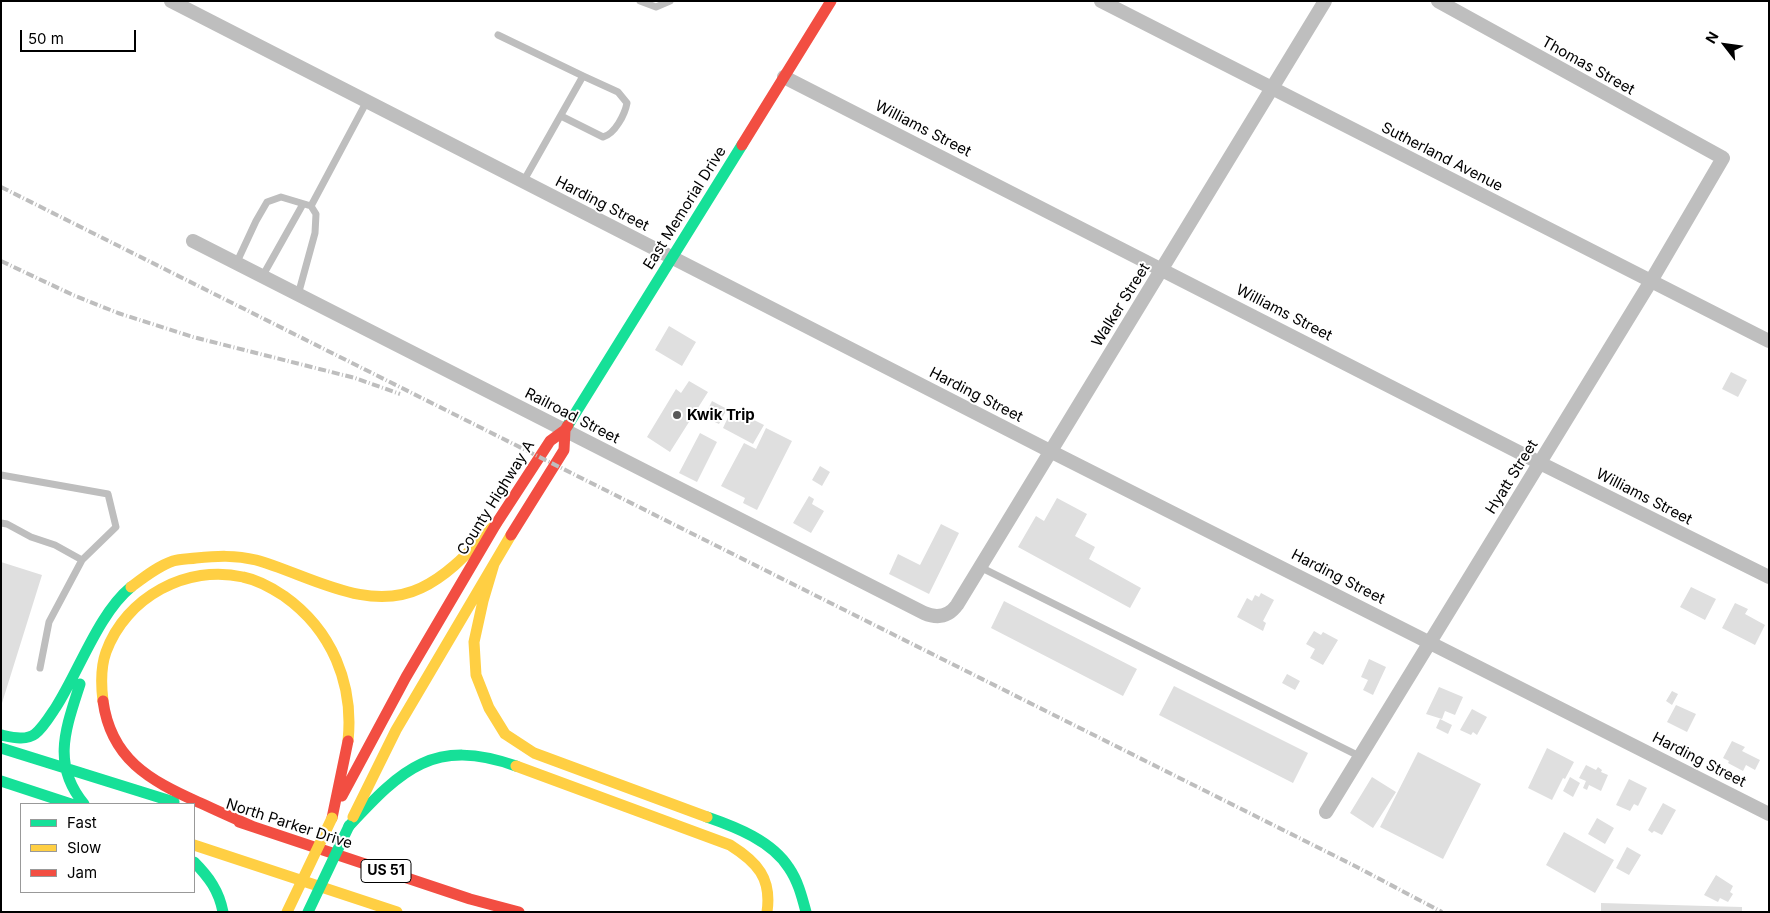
<!DOCTYPE html>
<html>
<head>
<meta charset="utf-8">
<style>
  body { margin:0 }
  #map { position:relative; width:1770px; height:913px; overflow:hidden; background:#fff; font-family:Inter,sans-serif }
  canvas { display:block }
  .frame { position:absolute; inset:0; border:2px solid #000; pointer-events:none }
  .legend { position:absolute; left:20px; top:803px; width:175px; height:90px; box-sizing:border-box; background:#fff; border:1px solid #999; margin:0; padding:6px 9px; list-style:none; font-size:15px; color:#000 }
  .legend li { display:flex; align-items:center; gap:10px; height:25px }
  .legend b { width:25px; border:1px solid #999 }
  .north { position:absolute; left:1700px; top:20px; width:50px; height:50px; -webkit-text-stroke:4px #fff; paint-order:stroke; rotate:300deg; font-size:14px; font-weight:700; line-height:20px; text-align:center; color:#000 }
  .north::after { content:''; display:block; margin:auto; width:18px; height:22px; background:#000; clip-path:polygon(50% 0,100% 100%,50% 72%,0 100%) }
  .scale { position:absolute; left:20px; top:30px; width:116px; height:22px; box-sizing:border-box; border:2px solid #000; border-top:0; padding-left:6px; font-size:15px; line-height:18px; white-space:nowrap; color:#000; -webkit-text-stroke:4px #fff; paint-order:stroke }
</style>
</head>
<body>
<div id="map">
<canvas width="1770" height="913"></canvas>
<div class="frame"></div>
<ul class="legend">
<li><b style="height:6px;background:#16e098"></b>Fast</li>
<li><b style="height:6px;background:#ffcf43"></b>Slow</li>
<li><b style="height:6px;background:#f24e42"></b>Jam</li>
</ul>
<div class="north">N</div>
<div class="scale">50 m</div>
</div>
<script>
const ctx = document.querySelector('canvas').getContext('2d');
ctx.lineJoin = 'round';
function paint(path, color) { ctx.fillStyle = color; ctx.fill(path, 'evenodd'); }
function trace(path, color, width, dash) { ctx.strokeStyle = color; ctx.lineWidth = width; ctx.lineCap = dash ? 'butt' : 'round'; ctx.setLineDash(dash || []); ctx.stroke(path); }
function label(font, color, halo, rows, align = 'center') {
  ctx.font = font + ' Inter,sans-serif'; ctx.lineWidth = 4; ctx.setLineDash([]); ctx.textBaseline = 'middle'; ctx.strokeStyle = halo; ctx.fillStyle = color; for (const [text, x, y, turn = 0] of rows) {
    ctx.save(); ctx.translate(x, y); ctx.rotate((+turn || 0) * Math.PI / 180); ctx.textAlign = isNaN(turn) ? turn : align; if (halo) ctx.strokeText(text, 0, 0); ctx.fillText(text, 0, 0); ctx.restore();
  }
}
paint(new Path2D(`
  M669,326L696,342L682,366L655,350Z
  M1731,372L1747,380L1738,397L1722,389Z
  M689,381L708,392L670,452L647,437L676,389L681,393Z
  M712,401L727,409L719,424L704,417Z
  M732,409L764,425L753,444L723,428Z
  M766,428L792,441L757,510L743,503L745,498L721,486L744,443L756,449Z
  M700,433L717,442L697,482L679,473Z
  M820,466L830,472L822,486L812,480Z
  M809,496L814,499L812,504L824,511L811,533L793,523Z
  M1057,498L1087,514L1075,536L1095,547L1089,559L1141,588L1130,608L1018,547L1036,516L1044,521Z
  M941,524L959,533L929,594L889,574L898,554L920,565Z
  M1,562L42,575L2,703H1Z
  M1691,587L1716,599L1705,620L1680,607Z
  M1261,593L1274,600L1263,621L1266,623L1263,631L1237,617L1247,598L1252,601L1255,595L1259,597Z
  M1004,601L1137,669L1123,696L991,628Z
  M1735,603L1748,609L1745,614L1765,625L1755,645L1722,628Z
  M1314,631L1321,635L1323,632L1338,640L1323,665L1310,658L1315,649L1306,644Z
  M1369,659L1386,667L1373,695L1363,690L1368,680L1361,677Z
  M1287,674L1300,681L1295,690L1282,683Z
  M1174,686L1308,753L1293,783L1159,715Z
  M1439,687L1463,697L1455,715L1445,711L1442,719L1426,714Z
  M1672,691L1678,694L1672,705L1666,701Z
  M1676,705L1696,714L1687,732L1667,722Z
  M1472,709L1487,717L1477,735L1473,732L1471,735L1460,730Z
  M1440,719L1452,725L1448,734L1436,728Z
  M1732,741L1745,747L1742,751L1760,760L1755,770L1746,765L1743,771L1728,763L1729,761L1723,758Z
  M1547,748L1574,762L1565,779L1563,778L1552,800L1528,788Z
  M1418,752L1481,784L1443,859L1380,827Z
  M1586,765L1596,770L1598,767L1602,770L1601,772L1608,775L1601,791L1589,785L1587,790L1583,788L1586,781L1579,778Z
  M1372,777L1396,792L1373,828L1350,813Z
  M1570,777L1580,783L1573,797L1563,791Z
  M1629,779L1647,788L1638,806L1634,804L1630,811L1616,805Z
  M1663,803L1676,810L1662,835L1654,831L1652,833L1648,830Z
  M1597,818L1614,828L1605,844L1588,834Z
  M1564,832L1614,860L1595,893L1546,865Z
  M1627,847L1641,855L1629,875L1616,868Z
  M1716,875L1733,886L1730,892L1733,894L1728,902L1720,898L1718,902L1704,895Z
  M1601,903L1742,907V912H1601Z`), '#dfdfdf');
trace(new Path2D(`
  M640,1L656,7L670,1
  M498,35L583,76L523,182
  M561,116L603,137C615,134 625,114 627,103L618,92L583,76
  M236,264L256,221L267,202L281,197L311,206L367,101
  M262,277L303,204
  M298,295L315,233L316,214L311,206
  M1,475L108,494L116,527L82,560L49,622L40,668
  M1,523L7,524L31,537L55,545L82,560
  M980,567L1359,756`), '#bebebe', 7);
trace(new Path2D(`
  M171,1L1050,451L1769,814
  M1101,1L1769,341
  M784,77L1540,463L1769,577
  M193,241L924,613C938,619 949,616 957,605L1325,1
  M1326,812L1651,281L1723,158L1438,1`), '#bebebe', 14);
trace(new Path2D(`
  M568,425L742,145
  M80,684C66,728 51,764 84,804
  M1,735C11,737 26,741 35,734C43,728 50,716 56,707C79,671 99,613 131,587
  M1,748L174,802
  M1,781L71,804
  M707,817C736,827 772,841 789,868C798,881 802,897 806,912
  M349,826C402,769 434,737 516,766
  M194,862C209,877 219,891 223,912`), '#16e098', 11);
trace(new Path2D(`
  M494,564L483,601L474,642L476,675L489,708L505,734L534,753L707,817
  M131,587C143,578 158,566 173,561C180,559 189,559 196,558C217,556 235,555 256,560C307,574 367,614 421,588C451,574 473,547 496,524
  M103,701C101,685 101,666 106,652C126,597 187,564 243,577C258,580 272,588 284,596C332,630 354,684 348,741
  M516,766L730,845C757,862 772,878 767,912
  M353,817L396,730L511,535
  M194,845L397,912`), '#ffcf43', 11);
trace(new Path2D(`
  M742,145L831,1
  M511,535L564,450L565,430
  M103,701C111,759 149,780 198,802C216,810 235,819 254,827
  M342,796L406,677L496,524L550,441L565,430L568,425
  M332,818L348,741
  M239,822L470,899L519,912`), '#f24e42', 11);
trace(new Path2D(`
  M1,187L1353,865L1442,912
  M1,261L73,295L118,313L193,337L355,378L400,394`), '#bebebe', 4, [8, 2.5, 1, 2.5]);
trace(new Path2D(`
  M308,912L349,826`), '#16e098', 11);
trace(new Path2D(`
  M287,912L332,818`), '#ffcf43', 11);
for (const [x, y, r, color] of [
  [677,415,5,"#595959"]
]) { const dot = new Path2D(); dot.arc(x, y, r, 0, 2 * Math.PI); ctx.fillStyle = color; ctx.fill(dot); trace(dot, '#fff', 2); }
for (const [x, y, w] of [
  [386,871,50]
]) { const box = new Path2D(); box.roundRect(x - w / 2, y - 11.5, w, 23, 4); ctx.fillStyle = '#fff'; ctx.fill(box); trace(box, '#000', 1); }
label('bold 14px', '#000', null, [
  ["US 51",386,871]
]);
label('15px', '#000', '#fff', [
  ["Thomas Street",1588,66,29],
  ["Williams Street",923,129,27],
  ["Sutherland Avenue",1442,157,27],
  ["Harding Street",602,204,27],
  ["East Memorial Drive",685,208,-58],
  ["Walker Street",1121,305,-58],
  ["Williams Street",1284,313,27],
  ["Harding Street",976,395,27],
  ["Railroad Street",572,416,27],
  ["Hyatt Street",1512,477,-58],
  ["Williams Street",1644,497,27],
  ["County Highway A",496,498,-58],
  ["Harding Street",1338,577,27],
  ["Harding Street",1699,760,27],
  ["North Parker Drive",289,824,18]
]);
label('bold 15px', '#000', '#fff', [
  ["Kwik Trip",687,415]
], 'left');
</script>
</body>
</html>
